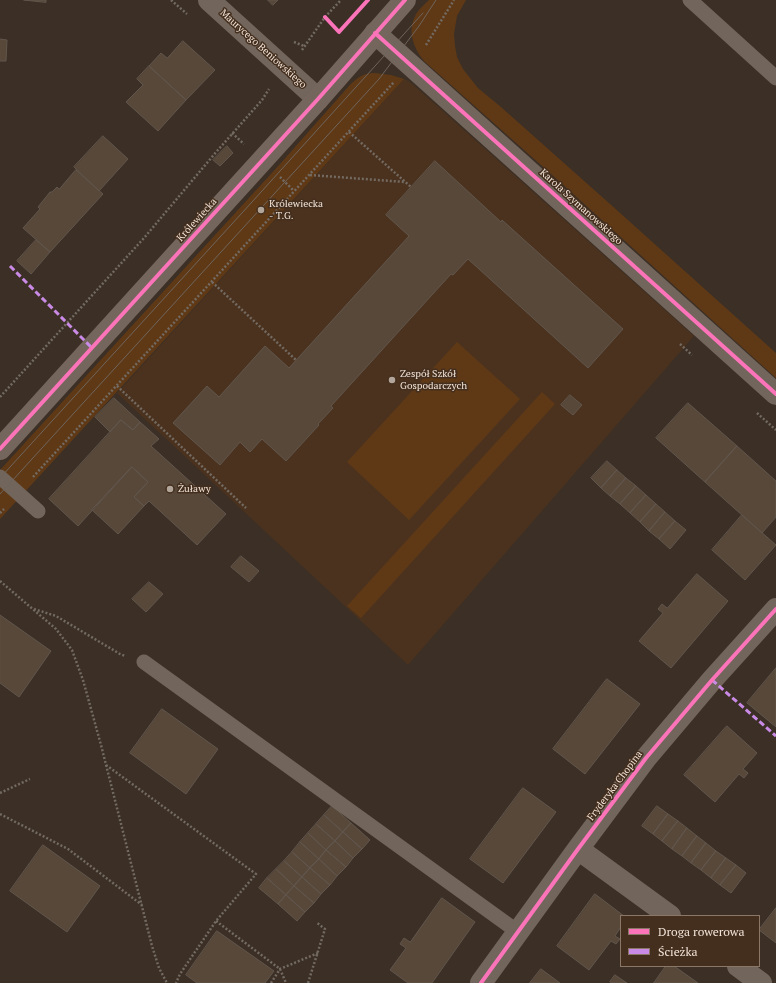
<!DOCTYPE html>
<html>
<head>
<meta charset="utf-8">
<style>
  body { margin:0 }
  #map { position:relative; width:776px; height:983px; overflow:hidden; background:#3b2f26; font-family:"PT Serif",serif }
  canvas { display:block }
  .legend { position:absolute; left:620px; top:915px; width:140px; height:52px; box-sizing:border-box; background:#442e1d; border:1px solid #8a7768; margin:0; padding:5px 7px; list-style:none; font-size:12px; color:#f2e4d9 }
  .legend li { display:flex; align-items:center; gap:8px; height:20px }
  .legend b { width:20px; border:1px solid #8a7768 }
</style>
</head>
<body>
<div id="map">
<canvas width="776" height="983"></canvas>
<ul class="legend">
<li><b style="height:5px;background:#fb73b8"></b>Droga rowerowa</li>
<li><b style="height:5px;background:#ca8be6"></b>Ścieżka</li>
</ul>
</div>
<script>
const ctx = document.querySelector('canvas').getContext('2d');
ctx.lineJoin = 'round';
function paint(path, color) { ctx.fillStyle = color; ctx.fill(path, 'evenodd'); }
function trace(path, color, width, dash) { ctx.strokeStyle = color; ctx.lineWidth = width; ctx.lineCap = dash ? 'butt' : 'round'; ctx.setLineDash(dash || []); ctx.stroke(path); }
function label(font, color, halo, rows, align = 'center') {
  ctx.font = font + ' "PT Serif",serif'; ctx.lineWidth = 3; ctx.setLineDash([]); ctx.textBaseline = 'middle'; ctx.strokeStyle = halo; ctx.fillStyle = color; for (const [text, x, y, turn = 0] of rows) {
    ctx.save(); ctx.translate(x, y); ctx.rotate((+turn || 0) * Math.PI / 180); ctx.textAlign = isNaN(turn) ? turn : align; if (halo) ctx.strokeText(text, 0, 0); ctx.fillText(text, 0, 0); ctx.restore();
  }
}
paint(new Path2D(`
  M404,79L410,82L434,103L694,336L408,665L117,393Z`), '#4b321e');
paint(new Path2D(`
  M429,0H466L457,16L454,34L455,46L457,57L463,69L478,88L501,107L619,212L776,353V378L560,182L424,61C413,47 407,31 416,14C419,9 424,5 429,0Z
  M375,73L391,75L404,79L0,519V470L280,164L348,87C357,78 362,73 375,73Z
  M457,342L520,399L409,520L347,462Z
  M542,392L555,404L361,618L347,606Z`), '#5f3916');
const building = new Path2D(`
  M24,0H46V2Z
  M268,0H278L273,5Z
  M0,39L7,40L6,61H0Z
  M183,41L215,70L186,100L149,66L161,53L167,58Z
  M149,66L186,100L158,131L126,102L143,85L137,79Z
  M103,136L128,159L99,191L74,167Z
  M227,146L233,153L220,166L213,160Z
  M435,161L501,222L502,220L623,329L588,368L468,259L453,275L451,274L331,406L333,408L318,424L319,425L286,461L262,439L250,452L240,442L220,465L173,423L207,386L219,397L265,346L289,368L409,236L386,215Z
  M76,170L103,194L50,252L23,228L40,209L38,207L50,192H52L57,187L59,189Z
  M36,240L50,252L31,274L17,261Z
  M570,395L582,405L573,415L561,405Z
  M114,398L140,422L133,430L121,420L110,432L95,417Z
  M688,403L737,446L705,482L656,438Z
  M121,420L133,430L140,422L159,439L151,446L226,514L197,545L149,501L144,506L134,497L148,482L132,467L78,526L49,499Z
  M737,446L776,481V517L762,533L705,482Z
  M607,461L617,470L601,488L591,478Z
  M132,467L148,482L134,497L144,506L118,534L92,510Z
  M617,470L626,478L610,496L601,488Z
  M626,478L636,486L620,504L610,496Z
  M636,486L646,495L630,513L620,504Z
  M646,495L656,504L640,522L630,513Z
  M656,504L665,512L649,531L640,522Z
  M665,512L675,521L659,539L649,531Z
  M742,515L776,545L745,580L712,550Z
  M675,521L686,530L670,549L659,539Z
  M241,556L259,571L249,582L231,567Z
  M697,574L728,601L671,668L639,641L663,613L658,609L662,604L667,608Z
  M149,582L163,594L146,612L132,599Z
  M0,615L51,651L19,697L0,683Z
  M776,668V727L747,703Z
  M607,679L640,704L585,774L553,749Z
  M162,709L218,749L186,794L130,753Z
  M727,726L757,753L743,769L748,773L744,778L739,774L715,802L684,775Z
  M523,788L556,812L503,883L470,859Z
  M332,806L351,823L343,832L324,815Z
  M657,806L668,814L653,834L642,826Z
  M668,814L678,821L662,841L653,834Z
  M324,815L343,832L335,841L316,824Z
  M678,821L687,828L672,849L662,841Z
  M351,823L370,840L362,849L343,832Z
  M316,824L335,841L326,850L308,833Z
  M687,828L697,836L682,856L672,849Z
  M343,832L362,849L353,858L335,841Z
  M308,833L326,850L319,859L300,842Z
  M697,836L706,843L691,863L682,856Z
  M335,841L353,858L346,867L326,850Z
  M300,842L319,859L310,868L292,852Z
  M706,843L716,851L701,870L691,863Z
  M43,845L100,886L67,932L10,891Z
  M326,850L346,867L337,876L319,859Z
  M716,851L726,858L711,878L701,870Z
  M292,852L310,868L302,877L284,861Z
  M726,858L736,865L720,885L711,878Z
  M319,859L337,876L330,885L310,868Z
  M284,861L302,877L294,886L276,869Z
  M736,865L746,873L731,893L720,885Z
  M310,868L330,885L321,894L302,877Z
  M276,869L294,886L286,895L267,878Z
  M302,877L321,894L314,903L294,886Z
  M267,878L286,895L278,904L259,888Z
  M294,886L314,903L305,912L286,895Z
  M595,894L624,916H621V927L615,936L620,939L616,944L611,941L589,970L557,946Z
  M286,895L305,912L297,921L278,904Z
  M442,898L475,922L432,983H408L390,970L406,948L400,944L404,938L410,942Z
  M776,908V943L759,930Z
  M217,931L274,971L265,983H197L186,975Z
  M666,966H674L698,983H654Z
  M541,969L560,983H530Z
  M615,975L627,983H612L610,982Z`);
paint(building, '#584839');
trace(building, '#61564d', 1);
trace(new Path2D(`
  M171,0L187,14
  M294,42L304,46
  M426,45L454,0
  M302,50L325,17L341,0
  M349,132L411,187
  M232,133L244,144
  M310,175L405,182
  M280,177L294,191
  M212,282L296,360
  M680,344L692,355
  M117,386L246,508
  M0,397L144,238L217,151L262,100L269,89
  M757,413L776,430
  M33,477L394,82
  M0,513L4,509
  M0,581L56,629L72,650L83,680L101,745L152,946L159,968L167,983
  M34,609L56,616L120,654L125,656
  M106,765L256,874L216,921L180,974L176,983
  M0,793L30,779
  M0,814L68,849L142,905
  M216,921L280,969L286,983
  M271,983L280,969L318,953
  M308,983L325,929L316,922`), '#736a62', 2.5, [2, 2]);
trace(new Path2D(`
  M690,0L776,78
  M0,477L38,511
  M144,662L518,932`), '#71655c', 15);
trace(new Path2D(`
  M209,0L318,99
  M375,33L776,394
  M578,849L670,916
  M738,966L761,983
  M481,983L578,849L646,758L712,680L776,609`), '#71655c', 22);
trace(new Path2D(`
  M0,449L318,99L405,0`), '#74665c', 22);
trace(new Path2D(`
  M0,478L252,202L423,13
  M0,494L379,79L419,26L436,0`), '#6f655d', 1);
trace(new Path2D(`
  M10,266L92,348
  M712,680L776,736`), '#ca8be6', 3, [6, 3]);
trace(new Path2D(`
  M325,17L339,32L368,0
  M375,33L776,394
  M0,449L318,99L405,0
  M481,983L578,849L646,758L712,680L776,609`), '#fb73b8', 4);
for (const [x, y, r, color] of [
  [261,210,4,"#b2a59a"],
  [392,380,4,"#b2a59a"],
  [170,489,4,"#b2a59a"]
]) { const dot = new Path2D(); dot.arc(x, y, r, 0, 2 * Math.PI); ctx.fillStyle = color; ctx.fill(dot); trace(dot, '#442e1d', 1.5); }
label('10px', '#f2e4d9', '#442e1d', [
  ["Maurycego Beniowskiego",263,49,42],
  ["Karola Szymanowskiego",581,207,42],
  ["Królewiecka",197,220,-48],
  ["Fryderyka Chopina",615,786,-53]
]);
label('10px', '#f2e4d9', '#442e1d', [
  ["Królewiecka",269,204],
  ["- T.G.",269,216],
  ["Zespół Szkół",400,374],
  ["Gospodarczych",400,386],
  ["Żuławy",178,489]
], 'left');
</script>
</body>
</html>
